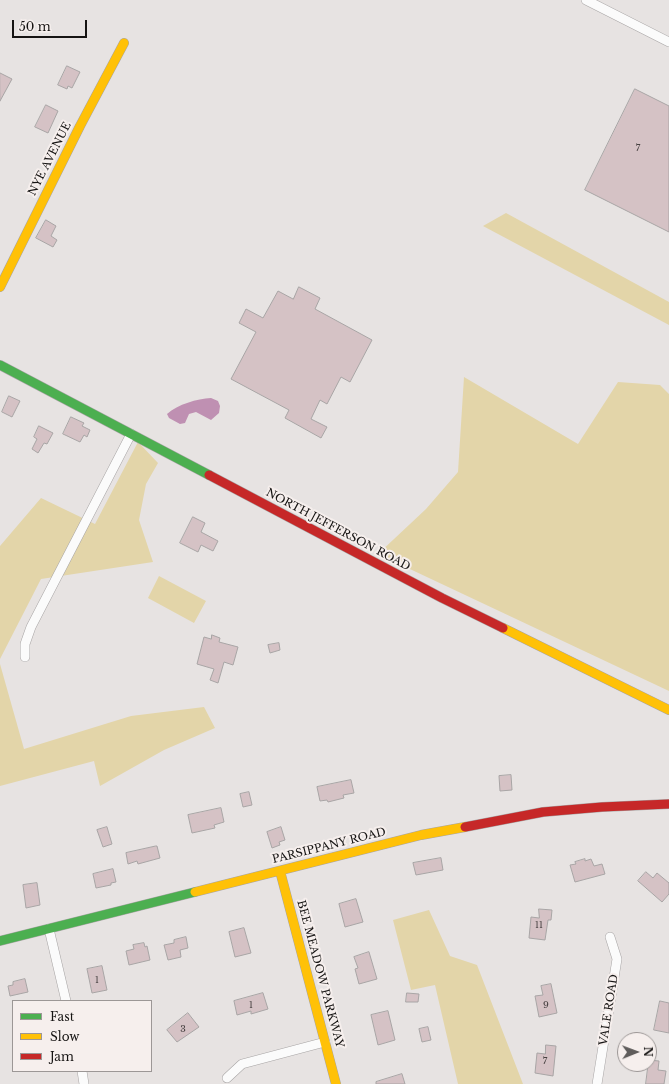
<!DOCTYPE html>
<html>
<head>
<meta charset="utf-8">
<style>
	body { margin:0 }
	#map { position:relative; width:669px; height:1084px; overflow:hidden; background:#e7e3e2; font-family:"Libre Baskerville",serif }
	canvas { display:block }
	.legend { position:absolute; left:12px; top:1000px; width:140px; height:72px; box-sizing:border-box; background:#f6efed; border:1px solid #9c9796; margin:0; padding:5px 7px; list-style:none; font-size:12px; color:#161413 }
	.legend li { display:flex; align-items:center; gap:8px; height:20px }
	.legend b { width:20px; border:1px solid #9c9796 }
	.north { position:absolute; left:617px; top:1032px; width:40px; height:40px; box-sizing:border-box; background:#f6efed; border:1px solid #9c9796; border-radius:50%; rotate:89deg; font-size:11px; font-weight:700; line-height:16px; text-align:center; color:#161413 }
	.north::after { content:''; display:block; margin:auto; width:14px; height:18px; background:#5f5c5b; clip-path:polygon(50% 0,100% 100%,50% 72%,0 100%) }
	.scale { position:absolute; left:12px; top:20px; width:75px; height:18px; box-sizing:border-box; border:2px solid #161413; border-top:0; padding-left:5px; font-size:12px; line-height:14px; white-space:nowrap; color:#161413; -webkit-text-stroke:3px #f6efed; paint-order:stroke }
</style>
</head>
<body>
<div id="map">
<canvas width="669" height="1084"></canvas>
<ul class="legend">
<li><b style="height:5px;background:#4caf50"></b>Fast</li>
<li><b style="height:5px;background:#ffc107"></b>Slow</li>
<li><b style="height:5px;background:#c62828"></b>Jam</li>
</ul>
<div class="north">N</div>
<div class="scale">50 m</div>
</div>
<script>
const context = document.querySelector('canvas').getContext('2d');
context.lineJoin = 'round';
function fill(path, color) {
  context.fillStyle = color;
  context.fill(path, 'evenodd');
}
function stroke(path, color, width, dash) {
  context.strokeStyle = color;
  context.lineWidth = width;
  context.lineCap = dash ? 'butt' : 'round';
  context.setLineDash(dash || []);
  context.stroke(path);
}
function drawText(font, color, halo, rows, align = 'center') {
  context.font = font + ' "Libre Baskerville",serif';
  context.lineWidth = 4;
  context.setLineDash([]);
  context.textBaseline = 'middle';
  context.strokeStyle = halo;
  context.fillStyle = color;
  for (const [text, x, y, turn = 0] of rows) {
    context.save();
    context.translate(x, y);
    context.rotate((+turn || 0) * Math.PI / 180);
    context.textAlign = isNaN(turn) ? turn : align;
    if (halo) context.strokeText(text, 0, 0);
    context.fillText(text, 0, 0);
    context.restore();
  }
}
fill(new Path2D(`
	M506 213 669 302V325L483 226Z
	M464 377 578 444 618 382 660 385 669 394V691L378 554 426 509 458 472Z
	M138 442 158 463 146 484 139 520 153 562 41 579 0 659V546L41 498 95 524Z
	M159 576 206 601 194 623 148 598Z
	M0 664 24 749 131 716 204 707 215 728 164 750 100 786 94 761 0 786Z
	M429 910 450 956 477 965 523 1084H458L435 985 411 990 393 920Z`), '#e3d5a9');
fill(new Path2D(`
	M211 398 218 401 220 406 219 413 211 420 196 412 189 414 185 423 180 424 169 418 167 414C178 404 197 399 211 398Z`), '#bf90b2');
const building = new Path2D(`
	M67 66 80 72 72 88 68 86 67 89 58 85Z
	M0 73 12 79 0 101Z
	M635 89 669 106V232L585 190Z
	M46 105 58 111 48 133 35 127Z
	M46 220 56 226 51 236 57 240 53 247 36 238Z
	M299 287 320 298 315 309 372 340 350 382 341 377 327 404 320 400 311 419 327 427 321 438 285 418 289 410 231 379 256 332 239 323 246 309 263 318 278 291 293 299Z
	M9 396 20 401 12 417 2 412Z
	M71 417 84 423 82 426 90 430 87 437 84 435 80 442 63 434Z
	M39 426 53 433 47 444 44 443 38 453 32 449 37 439 34 437Z
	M193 517 205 523 201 532 218 541 213 551 201 545 198 552 180 543Z
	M212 635 220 638 219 642 238 647 233 665 224 662 218 683 210 680 214 669 197 664 204 637 211 639Z
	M279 643 280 650 270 653 268 645Z
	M511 775 512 790 500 791 499 776Z
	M351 780 354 793 343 795 344 798 328 802 327 800 320 801 317 787Z
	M249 792 252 805 243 807 240 794Z
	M221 808 224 822 214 825 215 828 192 833 188 815Z
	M107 827 112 844 103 847 97 830Z
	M281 827 285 840 279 842 280 845 272 848 267 832Z
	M156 846H157L160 858 138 864 137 861 128 864 126 853Z
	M441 858 443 870 416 875 413 863Z
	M585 859V861L591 859 594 866 602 864 605 874 575 882 570 865 576 864 575 862Z
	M113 869 116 882 111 883V885L96 888 93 874Z
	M646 872 653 878 657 873 669 883V894L662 902 638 881Z
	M37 883 40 905 26 908 23 885Z
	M356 899 363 922 345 927 339 904Z
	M539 909 552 910 551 920H548L545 940 529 938 531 917 539 918Z
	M244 928 251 953 235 957 229 932Z
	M186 937 188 948 180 950 181 957 168 960 164 945 174 943V940Z
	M144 943 145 947 147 946 150 960 129 965 126 951 134 949 133 945Z
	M369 952 377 979 359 984 355 969 358 968 354 957Z
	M102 966 107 990 92 993 87 969Z
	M25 979 28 992 10 996 8 986 13 985V982Z
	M551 984 557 1013 539 1017 535 996 543 995 541 986Z
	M263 993 268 1009 251 1014V1011L237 1015 234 1001Z
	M407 993 419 994 418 1002H406Z
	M660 1001 669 1003V1033L654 1030Z
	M388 1011 395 1040 378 1045 371 1015Z
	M188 1013 199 1027 177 1042 167 1030Z
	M428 1027 431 1040 422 1042 419 1029Z
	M546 1045 556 1046 553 1076 535 1073 537 1053 545 1054Z
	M649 1060 659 1061 658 1070 666 1071 664 1084H646Z
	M402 1074 405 1084H376V1082Z`);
fill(building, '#d5c2c5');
stroke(building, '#a8a5a5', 1);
const street = new Path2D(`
	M586 0 669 42
	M25 657V644L31 627 131 434
	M49 929 66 1001
	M82 1071 84 1084
	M227 1078 242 1064 325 1042
	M597 1084 617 959 610 937`);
const fast = new Path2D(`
	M0 365 209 475
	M0 941 195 892`);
const slow = new Path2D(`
	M0 287 80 126 124 43
	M503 628 669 710
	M280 871 336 1084
	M195 892 421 835 465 827`);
const jam = new Path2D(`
	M209 475 442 598 503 628
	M465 827 543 812 602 807 669 804`);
stroke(street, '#a7a4a4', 10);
stroke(fast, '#a7a4a4', 10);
stroke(slow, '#a7a4a4', 10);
stroke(jam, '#a7a4a4', 10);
stroke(street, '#fbfbfb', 9);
stroke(fast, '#4caf50', 9);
stroke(slow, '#ffc107', 9);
stroke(jam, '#c62828', 9);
drawText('9px', '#464040', null, [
	["7",638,148],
	["11",539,925],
	["1",97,980],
	["1",251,1005],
	["9",546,1005],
	["3",183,1029],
	["7",545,1061]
]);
drawText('11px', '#161413', '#f6efed', [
	["NYE AVENUE",50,159,-63],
	["NORTH JEFFERSON ROAD",338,530,28],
	["PARSIPPANY ROAD",329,846,-14],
	["BEE MEADOW PARKWAY",320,974,75],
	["VALE ROAD",609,1010,-81]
]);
</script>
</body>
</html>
